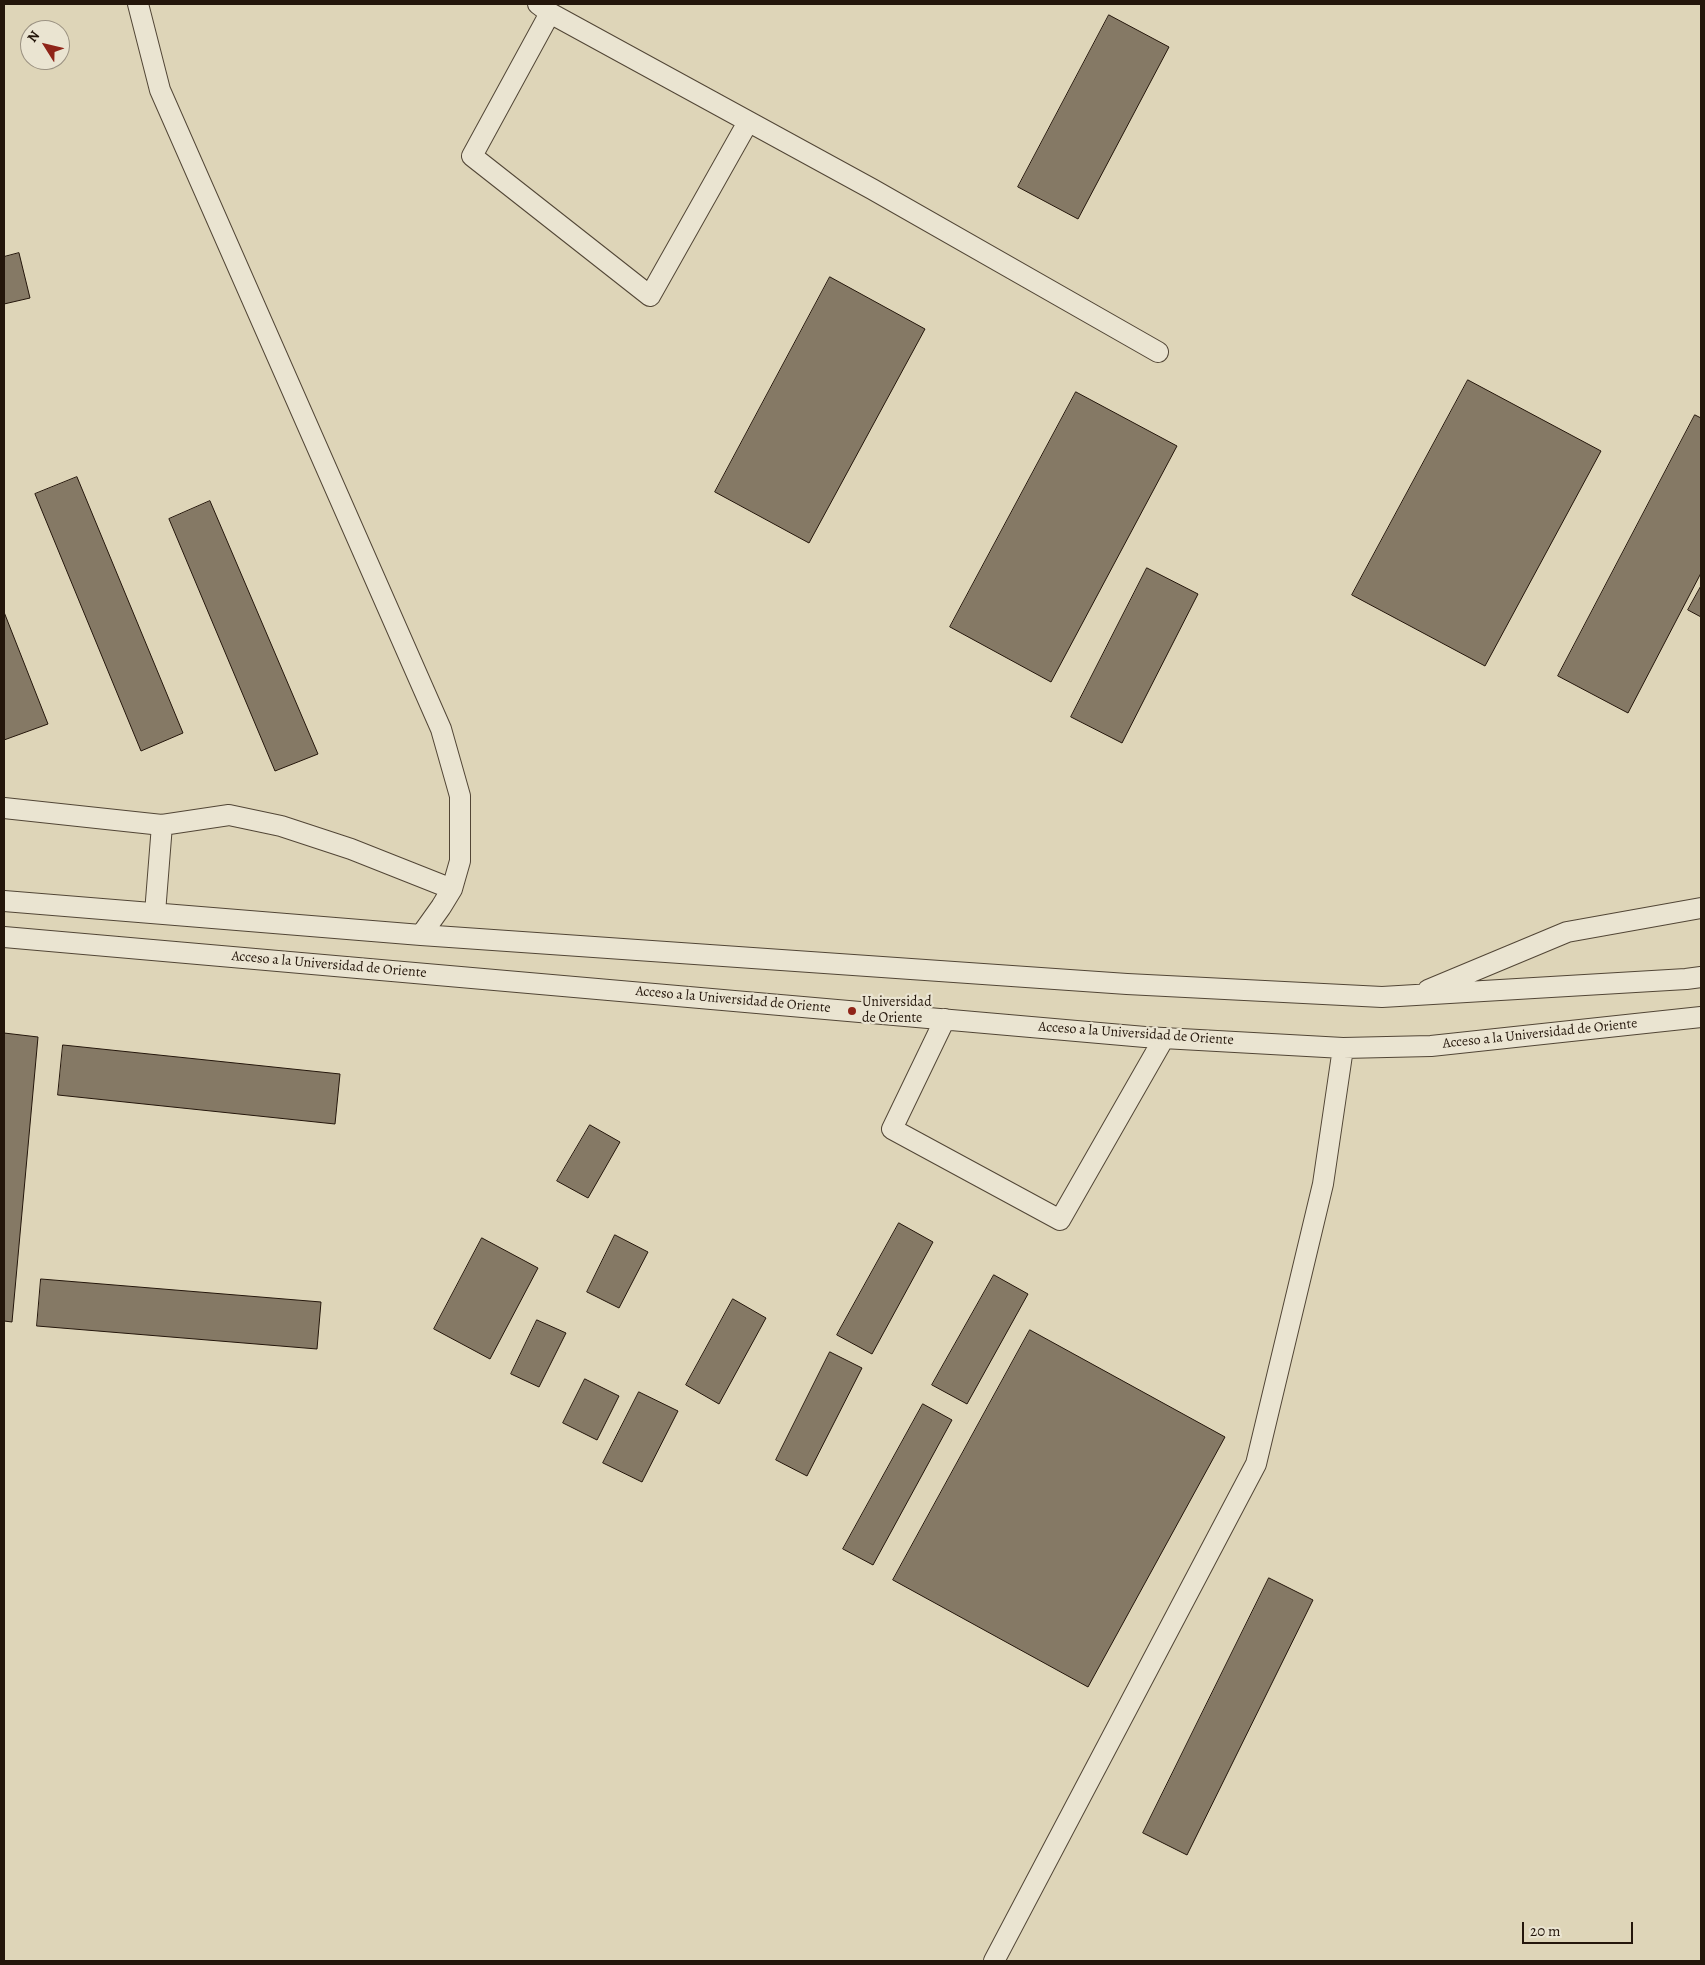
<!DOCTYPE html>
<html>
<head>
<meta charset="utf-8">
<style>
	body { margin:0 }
	#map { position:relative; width:1705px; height:1965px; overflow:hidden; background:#ded5b8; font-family:Alegreya,serif }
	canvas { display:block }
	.frame { position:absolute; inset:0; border:5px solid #24160b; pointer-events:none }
	.north { position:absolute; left:20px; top:20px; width:50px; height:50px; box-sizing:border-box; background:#eae4d1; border:1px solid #9b9282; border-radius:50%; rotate:306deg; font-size:14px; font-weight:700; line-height:20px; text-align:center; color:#24160b }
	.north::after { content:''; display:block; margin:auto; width:18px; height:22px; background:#8f2418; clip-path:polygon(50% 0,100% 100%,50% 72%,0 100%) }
	.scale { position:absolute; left:1522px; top:1922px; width:111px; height:22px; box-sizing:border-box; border:2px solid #24160b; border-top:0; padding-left:6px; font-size:15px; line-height:18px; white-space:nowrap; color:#24160b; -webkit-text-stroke:4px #eae4d1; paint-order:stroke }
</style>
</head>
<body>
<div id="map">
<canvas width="1705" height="1965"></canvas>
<div class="frame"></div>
<div class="north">N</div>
<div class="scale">20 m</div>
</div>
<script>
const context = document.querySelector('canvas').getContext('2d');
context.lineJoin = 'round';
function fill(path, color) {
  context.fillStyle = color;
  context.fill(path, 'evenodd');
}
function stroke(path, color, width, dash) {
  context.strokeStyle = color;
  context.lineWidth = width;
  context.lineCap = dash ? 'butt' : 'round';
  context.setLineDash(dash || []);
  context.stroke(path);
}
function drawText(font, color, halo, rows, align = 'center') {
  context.font = font + ' Alegreya,serif';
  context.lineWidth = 4.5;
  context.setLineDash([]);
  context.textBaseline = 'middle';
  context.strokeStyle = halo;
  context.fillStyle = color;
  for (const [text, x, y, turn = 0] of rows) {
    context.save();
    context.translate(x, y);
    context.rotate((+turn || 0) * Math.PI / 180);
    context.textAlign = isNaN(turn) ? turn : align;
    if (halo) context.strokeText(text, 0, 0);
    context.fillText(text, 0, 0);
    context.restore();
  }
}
const building = new Path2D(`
	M1109 15 1169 47 1078 219 1018 187Z
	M19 253 30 298 4 304V257Z
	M830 277 925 329 809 543 715 492Z
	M1468 380 1601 451 1485 666 1352 595Z
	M1076 392 1177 446 1051 682 950 627Z
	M1695 415 1701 418V573L1628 713 1558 676Z
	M77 477 183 733 141 751 35 494Z
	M210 501 318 754 275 771 169 519Z
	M1147 568 1198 594 1122 743 1071 717Z
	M1701 586V617L1688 610Z
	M4 612 48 724 4 740Z
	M4 1033 38 1037 12 1322 4 1321Z
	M63 1045 340 1074 335 1124 58 1095Z
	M590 1125 620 1142 588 1198 557 1181Z
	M899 1223 933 1242 872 1354 837 1335Z
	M615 1235 648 1252 619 1308 587 1292Z
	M482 1238 538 1268 490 1359 434 1329Z
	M994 1275 1028 1294 967 1404 932 1385Z
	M41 1279 321 1302 317 1349 37 1326Z
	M733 1299 766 1318 719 1404 686 1385Z
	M537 1320 566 1333 539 1387 511 1374Z
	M1030 1330 1225 1437 1088 1687 893 1580Z
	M830 1352 862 1368 807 1476 776 1460Z
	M585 1379 619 1396 597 1440 563 1423Z
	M639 1392 678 1411 642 1482 603 1463Z
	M923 1404 952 1420 873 1565 843 1549Z
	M1269 1578 1313 1600 1187 1855 1143 1833Z`);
fill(building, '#857965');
stroke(building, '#24160b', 1);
const service = new Path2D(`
	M138 4 160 90 441 729 460 796V861L452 889 441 907 421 935
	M538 4 550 13 872 189 1158 352
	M550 13 472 156 650 296 748 122
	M4 808 162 825 155 913
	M162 825 229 815 281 826 351 849 452 889
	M4 901 421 935 1127 984 1382 997 1686 979 1701 977
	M4 937 1145 1037 1343 1048 1431 1046 1701 1017
	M1428 990 1567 932 1701 908
	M945 1019 892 1129 1060 1220 1164 1038
	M994 1961 1256 1464 1323 1184 1343 1048`);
stroke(service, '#524636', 22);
stroke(service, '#eae4d1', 20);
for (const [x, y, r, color] of [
	[852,1011,5,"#8f2418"]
]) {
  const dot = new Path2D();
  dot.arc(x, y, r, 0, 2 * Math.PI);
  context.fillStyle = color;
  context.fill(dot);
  stroke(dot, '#eae4d1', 2);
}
drawText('14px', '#24160b', '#eae4d1', [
	["Acceso a la Universidad de Oriente",329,965,5],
	["Acceso a la Universidad de Oriente",733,1000,5],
	["Acceso a la Universidad de Oriente",1136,1034,4],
	["Acceso a la Universidad de Oriente",1540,1034,-6]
]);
drawText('14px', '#24160b', '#eae4d1', [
	["Universidad",862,1003],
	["de Oriente",862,1019]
], 'left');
</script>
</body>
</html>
